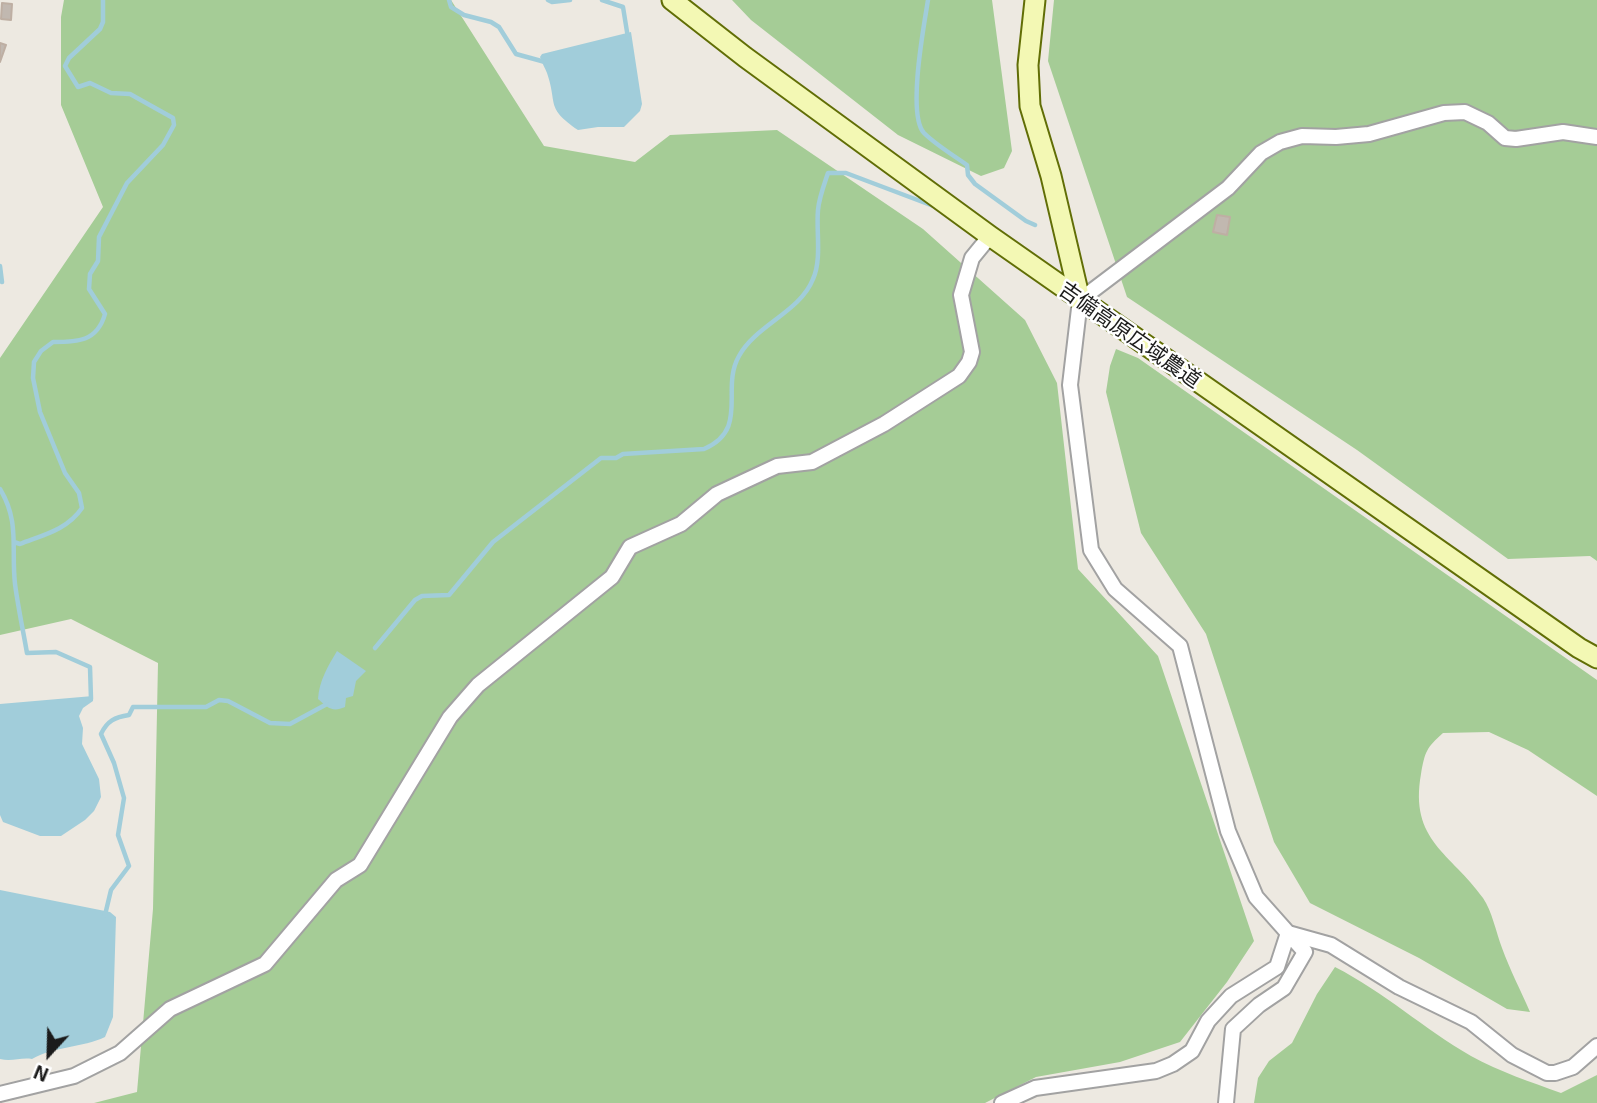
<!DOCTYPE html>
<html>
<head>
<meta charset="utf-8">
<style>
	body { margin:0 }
	#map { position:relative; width:1597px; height:1103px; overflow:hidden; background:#ede9e1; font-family:"Exo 2",sans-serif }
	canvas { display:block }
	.north { position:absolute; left:14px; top:1019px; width:70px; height:70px; -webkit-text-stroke:5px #fff; paint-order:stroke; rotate:202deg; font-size:19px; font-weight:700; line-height:28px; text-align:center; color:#1b1b1b }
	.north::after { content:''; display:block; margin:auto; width:24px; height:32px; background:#1b1b1b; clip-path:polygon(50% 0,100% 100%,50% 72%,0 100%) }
</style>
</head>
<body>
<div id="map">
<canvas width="1597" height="1103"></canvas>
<div class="north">N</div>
</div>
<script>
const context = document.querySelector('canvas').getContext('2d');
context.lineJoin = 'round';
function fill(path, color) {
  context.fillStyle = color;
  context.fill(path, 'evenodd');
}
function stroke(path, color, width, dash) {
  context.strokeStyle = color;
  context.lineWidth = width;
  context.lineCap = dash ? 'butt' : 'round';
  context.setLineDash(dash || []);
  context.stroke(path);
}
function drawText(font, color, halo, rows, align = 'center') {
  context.font = font + ' "Exo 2","Noto Sans JP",sans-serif';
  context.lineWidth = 5;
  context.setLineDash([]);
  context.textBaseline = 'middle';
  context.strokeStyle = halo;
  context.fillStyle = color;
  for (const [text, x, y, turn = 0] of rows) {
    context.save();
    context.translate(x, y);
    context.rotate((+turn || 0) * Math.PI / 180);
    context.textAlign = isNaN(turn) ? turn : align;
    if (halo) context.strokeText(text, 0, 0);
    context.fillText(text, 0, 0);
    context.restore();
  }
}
fill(new Path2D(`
	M64 0H451L544 146 635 162 670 135 777 130 923 229 1025 320 1057 383 1078 569 1158 656 1254 941 1227 982 1180 1042 1120 1062 1036 1077 985 1103H94L137 1092 153 909 158 663 71 619 0 635V358L103 207 61 105V17Z
	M732 0H992L1012 151 1004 168 981 176 898 135 751 20Z
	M1054 0H1597V561L1590 556 1508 559 1357 450 1127 297 1048 61Z
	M1116 349 1138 358 1597 680V796L1528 750 1489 732 1443 733C1426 748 1425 752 1421 774 1409 841 1451 853 1483 898 1492 911 1496 932 1502 948 1510 970 1521 991 1530 1012L1507 1009 1419 958 1310 903 1274 842 1206 634 1141 533 1106 392 1110 366Z
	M1335 967C1384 992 1424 1029 1471 1056 1500 1072 1531 1082 1561 1093L1597 1075V1103H1254L1258 1078 1269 1061 1292 1043 1317 994Z`), '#a5cc96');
fill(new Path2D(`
	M631 32 642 104 640 111 624 127H598L578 130C545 107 558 105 547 73 545 68 542 63 540 57L542 54Z
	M337 651 366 671 356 681 353 696 346 698 345 707C332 713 327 707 318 699 319 681 328 666 337 651Z
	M93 696V701L83 708 79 716 83 728 82 744 99 779 101 797 94 811 85 820 61 836H40L3 822 0 815V704Z
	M0 890 110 912 116 917 113 1017 105 1037C82 1048 55 1046 32 1059 21 1057 12 1062 0 1059Z`), '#a1cdda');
stroke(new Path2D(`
	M449 0 451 7 464 15 491 22 499 27 516 54 545 62
	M548 0 552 2 570 0
	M602 0 623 7 628 38
	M928 0C924 25 907 115 924 133 936 145 953 155 967 165L968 175 975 184 1026 221 1035 225
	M0 266 2 282
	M0 489C20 522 11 548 15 584 18 607 23 630 27 653L56 652 90 667 91 699
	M14 542 20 544C43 535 67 530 82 508L79 493 65 473 40 412 33 378 34 362 41 351 53 342C77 342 97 342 105 314L89 289 90 274 98 261 99 237 127 183 163 145 174 125 173 118 130 94 111 93 90 83 78 87 65 66 69 58 100 29 103 22V0
	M375 648 415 600 422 596 449 595 493 542 601 458H616L623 454 704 449C750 429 720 389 739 356 756 325 800 312 813 279 822 259 816 231 818 210 819 198 824 185 828 173H846L936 207
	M105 915 111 890 129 866 118 835 124 798 114 763 101 734C107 721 115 717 129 715L133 707H206L219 700 228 701 270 723 290 724 327 704`), '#a1cdda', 4.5);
const building = new Path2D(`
	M2 3 12 4 11 20 1 19Z
	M0 43 6 45 0 62Z
	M1217 215 1230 217 1227 235 1213 232Z`);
fill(building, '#c1b8b0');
stroke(building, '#beafa3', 2);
const street = new Path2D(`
	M1288 933 1331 945 1399 987 1471 1022 1512 1055 1547 1073H1555L1573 1067 1597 1046
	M0 1094 74 1076 120 1053 170 1009 265 964 336 880 360 865 450 717 478 685 612 577 630 547 681 524 717 494 777 466 812 462 884 424 959 376 969 362 972 352 961 295 972 258 990 236
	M1002 1103 1035 1088 1156 1071 1173 1064 1192 1051 1208 1021 1231 996 1277 967 1288 933 1256 897 1228 831 1180 646 1115 589 1091 550 1070 385 1080 300 1228 188 1261 153 1280 142 1302 136 1336 137 1369 134 1444 113 1465 112 1488 123 1505 138 1516 139 1563 132 1597 137
	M1226 1103 1233 1029 1259 1005 1284 988 1305 952 1289 934`);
const secondary = new Path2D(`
	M672 0 745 57 990 236 1579 648 1597 658
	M1035 0 1028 65 1030 106 1051 176 1080 300`);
stroke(street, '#a2a2a2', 18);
stroke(secondary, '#616e06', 23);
stroke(street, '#fff', 14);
stroke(secondary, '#f3f8b4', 19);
drawText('21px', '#1b1b1b', '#fff', [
	["吉備高原広域農道",1130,335,35]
]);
</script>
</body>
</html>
